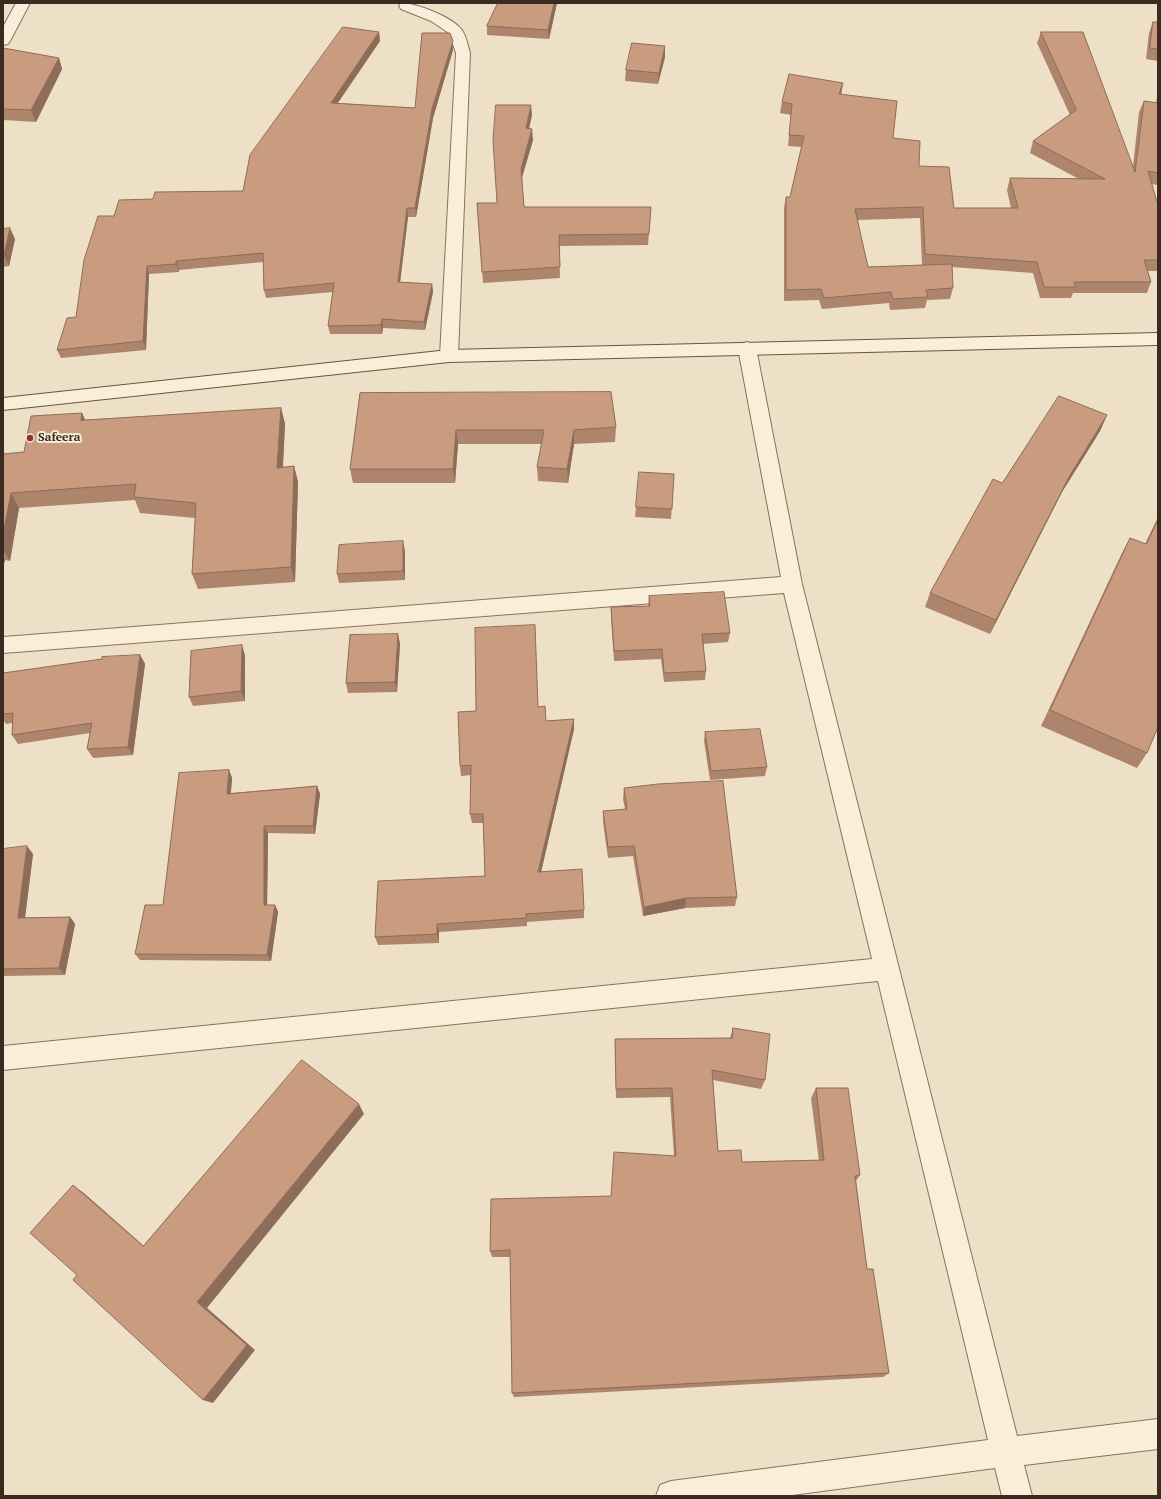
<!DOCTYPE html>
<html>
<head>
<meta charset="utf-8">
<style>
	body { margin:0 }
	#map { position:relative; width:1161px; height:1499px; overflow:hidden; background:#ede0c7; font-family:"PT Serif",serif }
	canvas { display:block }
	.frame { position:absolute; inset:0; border:4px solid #392b20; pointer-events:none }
</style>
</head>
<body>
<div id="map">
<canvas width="1161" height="1499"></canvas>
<div class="frame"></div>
</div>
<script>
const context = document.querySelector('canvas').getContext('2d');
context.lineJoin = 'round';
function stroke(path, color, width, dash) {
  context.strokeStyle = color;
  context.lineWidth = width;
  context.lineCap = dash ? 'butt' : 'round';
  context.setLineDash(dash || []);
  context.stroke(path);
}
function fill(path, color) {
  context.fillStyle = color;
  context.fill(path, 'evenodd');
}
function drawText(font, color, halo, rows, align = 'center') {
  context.font = font + ' "PT Serif",serif';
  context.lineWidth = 4;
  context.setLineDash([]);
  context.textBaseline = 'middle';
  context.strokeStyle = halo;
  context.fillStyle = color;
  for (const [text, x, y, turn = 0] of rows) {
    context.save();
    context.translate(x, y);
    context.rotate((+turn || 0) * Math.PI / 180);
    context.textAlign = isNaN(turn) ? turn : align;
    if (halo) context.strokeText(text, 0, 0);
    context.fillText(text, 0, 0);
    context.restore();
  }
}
const minor = new Path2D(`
	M16 3H30L10 41 8 44 3 45V27Z
	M401 3C416 3 452 17 461 29 466 35 468 46 470 53L458 356 455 360 449 362 443 360 440 356 456 53 449 33 431 21 401 9 399 6Z
	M747 342 753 344 756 348 802 584 1017 1436 1158 1419V1449L1024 1465 1032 1496H1002L995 1468 785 1496H656L660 1485 671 1481 988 1440 878 981 3 1070V1046L872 959 784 593 3 653V637L781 577 738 348 741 344Z`);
const secondary = new Path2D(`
	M1158 333V345L449 362 3 410V398L449 350Z`);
stroke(minor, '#88725d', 2);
stroke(secondary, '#6a5440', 2);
fill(minor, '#f8eeda');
fill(secondary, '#f8eeda');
fill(new Path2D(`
	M498 3H557L549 39 487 35V26Z
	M1153 22H1158V61L1146 59 1149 33Z
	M379 32 380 41 338 103 415 108 453 50 433 118 416 217H408L400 282 432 284 433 292 425 330 383 328 382 334H330L328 326 333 292 266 298 264 290 263 262 179 270V272L149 274 146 350 61 358 57 350 76 317 114 216 243 191Z
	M1041 32 1133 166 1139 112 1144 101 1156 103 1158 92V185L1151 184 1158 205V271H1148L1151 282 1147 293H1073L1071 298H1040L1033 273 952 267 953 288 950 299 927 300 925 308 890 310 889 303 822 309 819 300 784 301V208L786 197H790L802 147 788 146 791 115 780 113 782 102 843 83 841 94 893 138 919 166 954 208H1011L1007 190 1010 178 1079 179 1030 153 1033 141 1070 115 1037 43ZM920 218 922 265 868 267 857 220Z
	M3 48 59 58 62 69 36 122 3 120Z
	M665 57 658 84 625 81 626 70Z
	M532 115 529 128 533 140 522 178 524 207H651L648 245 559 246 560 278 483 283 477 203H497Z
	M3 229 15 239 9 266 3 267Z
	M360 393 616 427 615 442 574 444 568 483 538 481 537 467 542 444H458L455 483H353L350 469Z
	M281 408 285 424 283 467 294 466 298 482 295 582 198 589 192 574 195 518 140 513 135 500 19 508 10 561 5 560 3 568V454L24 452 82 413 85 420Z
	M1107 415 1100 431 1062 492 990 634 925 607 930 593 1002 483Z
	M674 474 671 519 635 517 636 507Z
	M1158 517V727L1147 753 1137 768 1041 726 1121 555 1130 538 1145 544Z
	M405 551V580L339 583 337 574Z
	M649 596 730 633 728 642 703 644 706 671 705 680 664 682 661 659 614 661 611 617V607L648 606Z
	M398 634 400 644 397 692 348 693 346 683Z
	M140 655 145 664 133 755 93 758 87 749 90 733 18 744 12 735V723L6 724 3 719V677Z
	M245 655V701L193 706 189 697Z
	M538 707 546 721 574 719V729L541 872 584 910V918L527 922V926L439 932V943L378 945 375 937 485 876 483 823H472L470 814 471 775 461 776 460 766Z
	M705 732 767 767 765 776 710 780 704 741Z
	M229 770 232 778 231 793 317 786 320 794 315 834 268 833 267 905H275L278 912 271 961 140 960 135 954 163 905Z
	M624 788 737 897 735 906 685 908 643 916 633 856 608 858 603 822V811L625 809 623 799Z
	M3 849 33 854 25 918 70 917 75 924 65 975 3 976Z
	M733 1028 765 1080 761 1089 713 1080 718 1151 742 1162 819 1161 811 1098 816 1088 860 1175 856 1181 867 1269 889 1373 883 1377 514 1397 512 1393 510 1257H492L490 1251 611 1196 674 1156 670 1097 616 1098 615 1049V1039L730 1038Z`), '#ad856d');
fill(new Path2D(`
	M554 3H557L549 39 548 30Z
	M379 32 380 41 332 111 331 103Z
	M453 41V50L433 118 416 217 415 208 432 109Z
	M665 46V57L658 84 659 73Z
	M59 58 62 69 36 122 31 110Z
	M843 83 841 95 839 94Z
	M531 105 532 115 527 138 526 128Z
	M532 129 533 140 521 180V169Z
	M407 208 408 217 399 291 398 282Z
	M10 228 15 239 9 266 4 255Z
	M176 261 179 270V272L176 264Z
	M147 266 149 274 146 350 143 341Z
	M432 284 433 292 425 330 424 322Z
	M382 319 383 328 382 334 381 325Z
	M281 408 285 424 282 483 277 468Z
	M82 413 89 429 81 420Z
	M1107 415 1100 431 1062 492 990 634 996 620 1069 477Z
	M456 430 458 444 455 483 453 469Z
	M574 430V444L568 483 567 469Z
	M294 466 298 482 295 582 291 567Z
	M11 493 19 508 10 561 3 549V535Z
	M403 541 405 551V580L403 571Z
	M3 556 5 560 3 568Z
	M398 634 400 644 397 692 395 682Z
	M242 645 245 655V701L241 691Z
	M140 655 145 664 133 755 128 747Z
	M574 719V729L539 881 538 872Z
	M229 770 232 778 230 801 227 794Z
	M317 786 320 794 315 834 313 826Z
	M264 826 268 833 267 912 264 905Z
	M27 846 33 854 24 925 18 918Z
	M686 898 685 908 643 916 644 907Z
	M275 905 278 912 271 961 267 955Z
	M70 917 75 924 65 975 59 968Z
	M437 924 439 932V943L437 934Z
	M359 1104 364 1114 207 1308 255 1350 213 1403 203 1400 197 1302Z
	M73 1185 85 1194 153 1254 143 1246Z`), '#8d6c59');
const building = new Path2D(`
	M498 3H554L548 30 487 26Z
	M1153 22H1158V49L1150 48Z
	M343 27 379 32 331 103 415 108 422 33H450L453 41 432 109 415 208H407L398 282 432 284 424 322 382 319 381 325 328 326 334 283 264 290 263 253 176 261V264L147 266 143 341 57 350 67 318 76 317 84 260 98 216H114L119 200 153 199 155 192 243 191 250 155Z
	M1041 32H1083L1135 172 1144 101 1158 103V173L1148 171 1158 205V260H1144L1151 282H1074L1076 287H1044L1037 262 925 254 923 207 855 209 868 267 952 264 953 288 926 290 928 297 893 299 891 292 824 298 821 289 786 290V197H790L804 136 789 135 792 104 782 102 789 74 843 83 839 94 897 101 893 138 920 141 919 166 949 167 954 208H1018L1010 178 1105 179 1033 141 1076 110Z
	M632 43 665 46 659 73 626 70Z
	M3 48 59 58 31 110 3 109Z
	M496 105H531L526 128 532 129 521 169 524 207H651L649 234 559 235 560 267 482 272 477 203H497L493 140Z
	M10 228 4 255 3 256V229Z
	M611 392 616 427 574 430 567 469 537 467 544 430H456L453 469H350L360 393Z
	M1059 396 1107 415 1069 477 996 620 930 593 993 479 1002 483Z
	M281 408 277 468 294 466 291 567 192 574 196 503 134 497 136 484 11 493 3 535V454L24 452 31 416 82 413 81 420Z
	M639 472 674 474 672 509 636 507Z
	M1158 520V727L1147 753 1050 710 1130 538 1146 544Z
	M403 541V571L337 574 339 545Z
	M724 592 730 633 702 634 706 671 664 673 662 649 614 651 611 607 650 606 649 596Z
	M535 625 538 707 545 706 546 721 574 719 538 872 582 869 584 910 526 914V918L437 924V934L375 937 378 881 485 876 483 814H470L471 765 460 766 458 712 476 711 475 628Z
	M398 634 395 682 346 683 350 635Z
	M242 645 241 691 189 697 191 651Z
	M140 655 128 747 87 749 92 723 12 735 13 713 3 714V673L102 659V657Z
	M760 729 767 767 711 771 705 732Z
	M229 770 227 794 317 786 313 826H264V905H275L267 955 135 954 145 905H163L179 773Z
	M723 781 737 897 686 898 644 907 634 846 608 847 603 811 627 809 624 788 658 784Z
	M27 846 18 918 70 917 59 968 3 969V849Z
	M733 1028 770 1034 765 1080 712 1070 718 1151 741 1150 742 1162 824 1160 816 1088H848L860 1175 855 1176 867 1269H873L889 1373 512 1393 510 1250 490 1251 491 1199 611 1196 614 1152 676 1156 672 1088 616 1089 615 1039 732 1038Z
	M302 1060 359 1104 197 1302 247 1345 203 1400 73 1280 77 1275 30 1233 73 1185 143 1246Z`);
fill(building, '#c99b7f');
stroke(building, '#8d6c59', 1);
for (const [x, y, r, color] of [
	[30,438,4,"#952f34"]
]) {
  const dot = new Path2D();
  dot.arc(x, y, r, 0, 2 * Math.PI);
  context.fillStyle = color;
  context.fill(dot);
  stroke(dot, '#f4ebd7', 1.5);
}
drawText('bold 12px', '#392b20', '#f4ebd7', [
	["Safeera",38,438]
], 'left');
</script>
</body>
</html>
